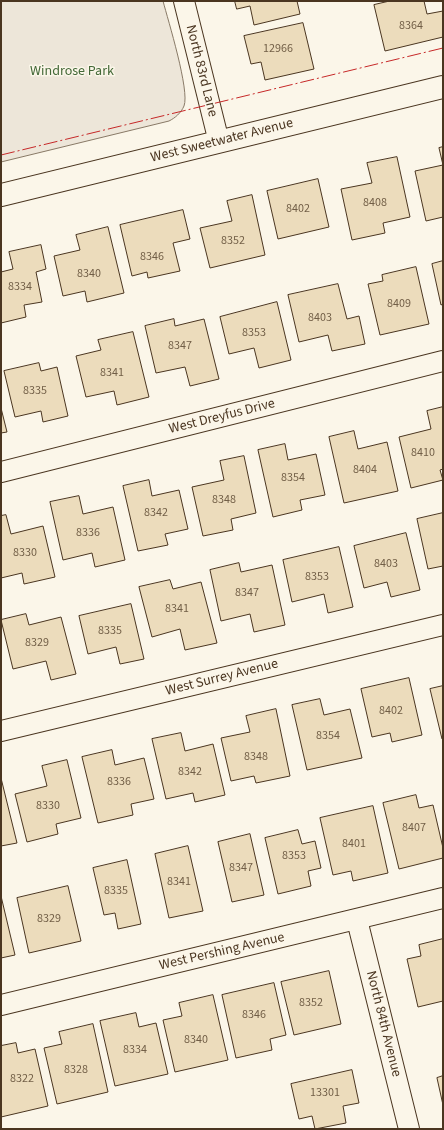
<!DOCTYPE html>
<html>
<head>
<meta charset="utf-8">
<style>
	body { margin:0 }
	#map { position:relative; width:444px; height:1130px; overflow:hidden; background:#fbf6e9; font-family:"Source Sans 3",sans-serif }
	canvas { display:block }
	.frame { position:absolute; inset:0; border:2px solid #4a3520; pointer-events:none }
</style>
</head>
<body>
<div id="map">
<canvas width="444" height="1130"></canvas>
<div class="frame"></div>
</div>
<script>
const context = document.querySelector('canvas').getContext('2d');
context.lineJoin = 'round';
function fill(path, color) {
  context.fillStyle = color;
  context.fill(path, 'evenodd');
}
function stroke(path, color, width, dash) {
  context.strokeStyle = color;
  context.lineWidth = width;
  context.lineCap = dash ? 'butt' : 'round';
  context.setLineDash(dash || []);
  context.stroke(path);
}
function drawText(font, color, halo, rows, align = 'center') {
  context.font = font + ' "Source Sans 3",sans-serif';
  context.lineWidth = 3;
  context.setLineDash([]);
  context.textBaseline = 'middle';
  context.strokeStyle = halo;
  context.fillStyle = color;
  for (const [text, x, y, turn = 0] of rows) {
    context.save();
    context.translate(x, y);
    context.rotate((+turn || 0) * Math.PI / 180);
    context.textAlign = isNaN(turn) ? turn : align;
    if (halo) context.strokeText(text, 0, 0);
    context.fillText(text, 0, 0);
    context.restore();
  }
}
const green = new Path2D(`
	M1 1H163C168 20 190 91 184 106 181 113 175 118 169 121L1 162Z`);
fill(green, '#ede6d9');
stroke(green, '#887966', 1);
const building = new Path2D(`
	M235 1H297L300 14 254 25 250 6 237 9Z
	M390 1H424L427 14 443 11V37L385 51 374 5Z
	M303 23 314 69 265 80 261 62 251 64 244 36Z
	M443 147V217L426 221 415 171 443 165 439 148Z
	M397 157 410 217 383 223 385 233 352 240 341 189 372 183 367 163Z
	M318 179 329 227 278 239 267 191Z
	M252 195 265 255 210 268 200 228 232 221 227 201Z
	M183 210 190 239 173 243 180 271 148 278 147 272 132 276 120 225Z
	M108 227 124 293 87 302 85 291 63 296 54 256 80 250 76 235Z
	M41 245 46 269 36 272 42 302 24 305 26 317 1 323V272L13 269 9 252Z
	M443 261V304L441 305 432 264Z
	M416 267 429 324 380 335 368 284 383 281 382 275Z
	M338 284 347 319 359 316 365 344 332 351 328 335 299 342 288 295Z
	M277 302 291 360 259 368 254 348 229 354 220 317Z
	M174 319 175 326 204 319 219 379 190 386 185 367 156 373 145 326Z
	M133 332 149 397 117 405 114 391 86 397 76 356 101 350 98 340Z
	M39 363 41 371 57 367 68 416 43 422 41 411 15 417 4 371Z
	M443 407V469L440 470 443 480 411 488 399 437 431 429 427 411Z
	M1 408 7 432 1 433Z
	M354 431 358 449 387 442 398 491 344 503 329 437Z
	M285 444 288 460 316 454 325 495 300 500 302 510 273 517 258 450Z
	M244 456 256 513 231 519 233 530 203 536 192 487 224 480 220 461Z
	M149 480 152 496 179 490 188 529 165 534 168 545 138 551 123 486Z
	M79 496 83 514 113 507 125 560 95 567 92 553 63 560 50 502Z
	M443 513V566L428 569 417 519Z
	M6 515 11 534 43 526 55 577 24 584 22 573 1 578V516Z
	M406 533 420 590 391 597 387 582 364 588 354 546Z
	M339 547 353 607 328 613 324 594 292 602 283 560Z
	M239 563 241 572 272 565 285 625 254 632 250 614 221 621 210 570Z
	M170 580 173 589 201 582 217 643 185 650 180 629 152 637 139 587Z
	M131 604 144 659 120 664 116 647 88 654 79 616Z
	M26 614 29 625 61 617 76 674 51 680 46 661 13 669 1 620Z
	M409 678 422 735 392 742 390 733 372 737 361 689Z
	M443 686V739H442L430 689Z
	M320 699 324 715 350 709 362 758 307 770 292 705Z
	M276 709 290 776 256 783 254 776 231 781 221 738 250 732 246 716Z
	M181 733 185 751 213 744 225 795 195 802 193 793 166 799 152 739Z
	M112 750 115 765 144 758 154 799 131 804 133 815 98 823 82 757Z
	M67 760 81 818 56 824 58 834 27 842 15 794 47 786 42 766Z
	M1 778 17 843 1 846Z
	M416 795 419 808 433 805 443 848V858L399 869 383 803Z
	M373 806 388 873 353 881 351 871 333 875 320 818Z
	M298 830 302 844 315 841 321 868 308 871 311 886 278 894 265 838Z
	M250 834 264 895 232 902 218 842Z
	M188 846 203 911 169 918 155 854Z
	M127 860 141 924 118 929 115 913 104 915 93 868Z
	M68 886 81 941 29 953 17 898Z
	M1 896 15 955 1 958Z
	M443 939V1001L418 1007 407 959 421 956 419 945Z
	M329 971 341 1024 294 1035 281 982Z
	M274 983 286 1035 270 1039 272 1050 236 1058 222 995Z
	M213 995 228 1060 175 1072 163 1020 182 1016 179 1003Z
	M136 1013 139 1027 156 1023 168 1074 115 1086 100 1021Z
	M93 1024 108 1092 57 1104 44 1048 62 1044 59 1032Z
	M16 1043 18 1053 35 1049 48 1106 1 1117V1046Z
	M352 1070 359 1103 343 1106 346 1123 315 1129 312 1116 299 1119 291 1084Z
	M443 1076V1105L437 1078Z`);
fill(building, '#ecdcbc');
stroke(building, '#4a3520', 1);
const street = new Path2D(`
	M184 1 219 142
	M1 472 443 361
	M1 731 443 625
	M357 920 409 1129
	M1 1005 443 898`);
const secondary = new Path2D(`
	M1 195 443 87`);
stroke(street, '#4a3520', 22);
stroke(secondary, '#4a3520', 24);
stroke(street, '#fbf6e9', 20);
stroke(secondary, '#fbf6e9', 22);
stroke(new Path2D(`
	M1 155 443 48`), '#c62828', 1, [14, 3, 2, 3]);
drawText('12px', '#725f47', null, [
	["8364",411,26],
	["12966",278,49],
	["8408",375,203],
	["8402",298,209],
	["8352",233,241],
	["8346",152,257],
	["8340",89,274],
	["8334",20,287],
	["8409",399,304],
	["8403",320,318],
	["8353",254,333],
	["8347",180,346],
	["8341",112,373],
	["8335",35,391],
	["8410",423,453],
	["8404",365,470],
	["8354",293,478],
	["8348",224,500],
	["8342",156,513],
	["8336",88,533],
	["8330",25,553],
	["8403",386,564],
	["8353",317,577],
	["8347",247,593],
	["8341",177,609],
	["8335",110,631],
	["8329",37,643],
	["8402",391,711],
	["8354",328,736],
	["8348",256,757],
	["8342",190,772],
	["8336",119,782],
	["8330",48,806],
	["8407",414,828],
	["8401",354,844],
	["8353",294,856],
	["8347",241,868],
	["8341",179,882],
	["8335",116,891],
	["8329",49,919],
	["8352",311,1003],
	["8346",254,1015],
	["8340",196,1040],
	["8334",135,1050],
	["8328",76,1070],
	["8322",22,1079],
	["13301",325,1093]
]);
drawText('14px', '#4a3520', '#fbf6e9', [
	["North 83rd Lane",201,71,76],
	["West Sweetwater Avenue",222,141,-14],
	["West Dreyfus Drive",222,417,-14],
	["West Surrey Avenue",222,678,-14],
	["West Pershing Avenue",222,952,-13],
	["North 84th Avenue",383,1024,76]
]);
drawText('14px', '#436837', '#fbf6e9', [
	["Windrose Park",72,72]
]);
</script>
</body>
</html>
